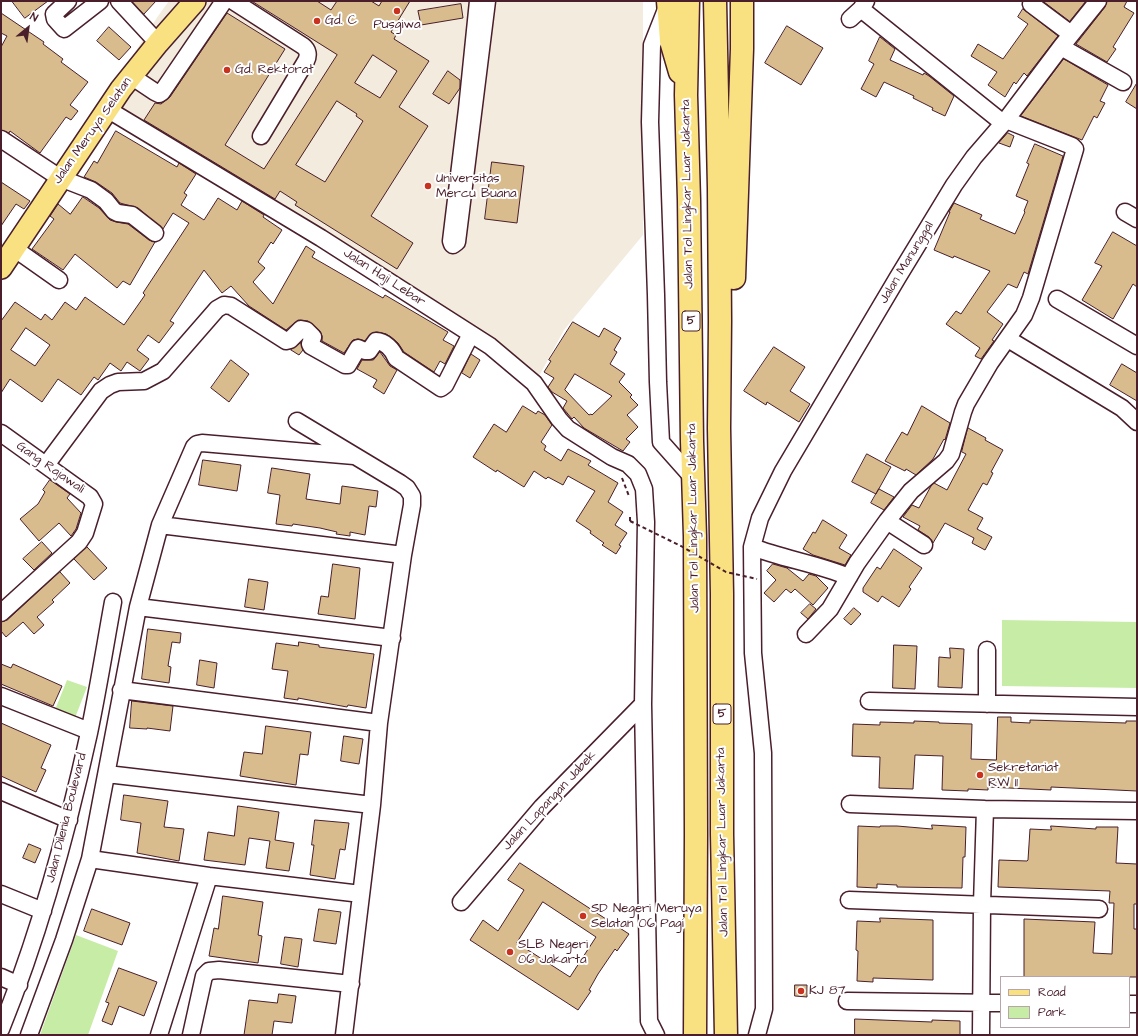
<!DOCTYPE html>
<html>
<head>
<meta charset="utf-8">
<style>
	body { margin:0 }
	#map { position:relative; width:1138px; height:1036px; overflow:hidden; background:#fff; font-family:"Architects Daughter",sans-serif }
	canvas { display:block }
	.frame { position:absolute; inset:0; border:2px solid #4a1f2b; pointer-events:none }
	.legend { position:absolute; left:1000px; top:976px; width:130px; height:52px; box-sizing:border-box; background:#fff; border:1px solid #b7a5aa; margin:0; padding:5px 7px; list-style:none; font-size:12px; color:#4a1f2b }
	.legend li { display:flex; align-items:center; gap:8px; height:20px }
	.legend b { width:20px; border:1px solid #b7a5aa }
	.north { position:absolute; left:8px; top:8px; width:40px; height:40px; -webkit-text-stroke:3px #fff; paint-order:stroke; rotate:29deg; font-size:11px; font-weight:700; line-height:16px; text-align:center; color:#4a1f2b }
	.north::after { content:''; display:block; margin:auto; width:14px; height:18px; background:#4a1f2b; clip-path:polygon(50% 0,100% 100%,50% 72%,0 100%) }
</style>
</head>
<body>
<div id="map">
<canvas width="1138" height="1036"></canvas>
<div class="frame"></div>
<ul class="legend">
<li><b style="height:5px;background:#f9e181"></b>Road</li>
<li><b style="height:11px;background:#c7eca6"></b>Park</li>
</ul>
<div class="north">N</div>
</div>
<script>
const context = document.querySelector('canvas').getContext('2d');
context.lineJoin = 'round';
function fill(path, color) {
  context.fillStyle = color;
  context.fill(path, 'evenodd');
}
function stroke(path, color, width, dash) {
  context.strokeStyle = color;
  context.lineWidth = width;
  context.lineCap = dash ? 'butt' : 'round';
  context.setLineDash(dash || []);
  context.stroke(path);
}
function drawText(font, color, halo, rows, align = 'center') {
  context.font = font + ' "Architects Daughter",sans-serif';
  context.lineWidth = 4;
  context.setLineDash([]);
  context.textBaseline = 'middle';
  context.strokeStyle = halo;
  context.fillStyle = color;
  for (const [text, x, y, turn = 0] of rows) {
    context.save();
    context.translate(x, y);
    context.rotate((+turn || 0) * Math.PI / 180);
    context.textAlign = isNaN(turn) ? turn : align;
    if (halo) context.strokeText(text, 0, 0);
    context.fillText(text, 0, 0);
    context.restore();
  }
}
fill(new Path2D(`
	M169 1H643V235L564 330 538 378 102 104 158 16Z`), '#f3ebdd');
fill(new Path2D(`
	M1002 620 1137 622V688L1002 686Z
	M67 680 87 687 73 723 53 715Z
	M76 935 118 951 88 1035H40Z`), '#c7eca6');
const building = new Path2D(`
	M12 1H48L25 18Z
	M132 1H156L144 14Z
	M252 1H317L331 10 337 1H371L379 6 382 1H410L391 32 396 35 394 39 429 61 399 107 428 126 371 216 413 243 397 269 295 205 297 202 280 191 275 199 144 120 155 103 161 104 170 97 227 13 285 49 225 145 264 169 337 55ZM373 55 397 71 380 98 355 83ZM337 101 357 114 356 116 363 121 325 182 296 165Z
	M1043 1H1086L1070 21Z
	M1107 1H1127L1124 7 1134 13 1113 47 1116 49 1107 62 1076 44 1105 7Z
	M461 4 463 18 421 25 418 11Z
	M1023 9 1058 36 1027 76 1024 73 1016 84 1014 82 1005 97 988 85 997 72 971 56 978 44 1003 59 1028 24 1018 17Z
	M1 13 44 42 43 44 63 59 61 62 88 82 70 105 78 111 71 120 66 117 40 153 10 131 9 133 1 130V47L7 36 1 33Z
	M787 26 823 48 801 85 765 63Z
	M109 27 131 47 119 60 97 41Z
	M880 37 895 49 890 60 923 75 924 73 929 76 954 96 945 116 932 110 933 108 913 98 914 96 884 82 876 97 861 89 874 64 869 61Z
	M1064 59 1108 85 1100 101 1105 103 1097 118 1094 116 1082 140 1021 116Z
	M448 71 460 80V88L449 104 433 94Z
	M1137 83V109L1126 102Z
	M116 131 177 167 179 163 196 174 184 193 187 195 181 205 204 220 218 198 237 210 242 201 264 215 263 217 282 230 273 244 271 242 258 262 265 268 253 282 273 304 306 246 315 252 312 257 383 298 385 295 448 332 443 340 454 346 445 364 440 361 434 372 404 352 398 343 391 337 386 334 377 332 372 333 365 341 358 339 353 340 344 353 322 341V336L320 331 308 321 298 320 286 330 249 306 231 286 222 293 204 270 170 321 174 323 159 343 148 335 137 350 149 359 140 371 127 362 121 371 110 363 98 380 94 377 81 395 58 379 42 402 10 379 1 393V321L15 302 41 320 45 314 52 320 65 302 76 310 85 297 124 325 145 295 143 293 189 223 173 213 163 229 138 208 120 203 112 193 96 182 84 177 94 161 97 163ZM26 328 50 345 35 366 11 350Z
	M1008 133 1014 136 1010 147 999 143Z
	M1035 144 1063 156 1028 274 1024 272 1017 288 1008 284 987 312 1003 324 992 340 994 341 981 359 975 356 980 348 946 324 956 311 961 314 990 271 954 256 953 258 934 250 950 212H949L954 203 982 215 980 219 1015 234 1025 212 1024 211 1028 201 1016 196 1029 164 1027 163Z
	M492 162 524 166 517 223 485 219Z
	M1 182 30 201 24 209 16 204 1 226Z
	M83 197 99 208 110 220 116 222 128 224 149 240 155 242 130 285 123 281 117 288 75 254 63 270 32 249 54 219 50 216 58 204 70 214Z
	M1113 232 1137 246V287L1133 284 1113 319 1082 300 1102 266 1095 263Z
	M573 322 599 337 604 328 621 338 614 350 617 352 610 364 625 374 619 382 632 395 630 397 638 405 627 415 638 427 626 439 630 442 623 451 584 428 574 417 572 419 563 408 567 401 552 392 548 387 554 378 544 372 551 361 549 360ZM575 374 612 396 592 415 591 414 589 415 565 390Z
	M301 343 303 350 299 355 291 350Z
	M774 347 805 367 790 391 810 404 799 422 767 402 766 405 744 391Z
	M380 352 390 366 397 370 384 394 373 387 377 380 357 369 362 360H373Z
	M471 354 480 360 470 378 462 373Z
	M231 360 249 374 229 402 211 388Z
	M1122 364 1137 373V401L1110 385Z
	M523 406 536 414 538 411 545 415 552 425 541 442 546 446 544 450 561 461 568 449 591 461 588 465 618 483 608 502 623 512 615 525 627 533 619 545 621 546 616 554 602 545 604 543 590 533 591 531 576 521 595 491 568 476 563 485 548 477 546 479 534 471 524 487 497 470 496 472 473 457 494 424 506 432Z
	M922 406 950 423 945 440 944 439 933 459 916 475 906 469 905 471 885 461 902 432 907 435Z
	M968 428 986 438 985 440 1003 450 991 472 993 473 987 485 983 483 968 510 983 518 977 529 992 537 985 550 972 543 974 538 945 523 933 543 929 537 918 530 920 526 903 517 912 505 919 508 931 486 934 483 947 490 966 454 962 452Z
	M867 454 891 467 876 494 852 482Z
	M203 460 241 465 237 491 199 485Z
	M272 468 310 474 306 499 340 504 342 486 378 491 376 507 369 506 365 535 350 532V536L336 534 337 532 320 528 293 524 292 526 276 524 280 495 268 493Z
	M50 480 70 494 67 498 81 513 76 529 71 536 59 523 39 541 20 519 38 504 45 492 43 490Z
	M879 489 894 497 884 510 871 503Z
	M823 520 847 535 839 548 851 555 845 565 813 555 803 549 813 532 815 533Z
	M42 542 52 553 34 570 23 559Z
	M87 547 107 568 94 580 74 559Z
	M894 549 922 568 909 587 911 589 899 607 882 596 878 602 863 592V588L877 567 880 569Z
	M333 564 360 568 355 619 318 614 321 596 328 597Z
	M773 564 787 568 803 581 809 574 816 576 828 588 813 605 795 589 791 593 786 589 774 602 764 593 776 580 767 571Z
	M60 572 70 583 52 600 54 602 37 617 44 625 34 634 23 622 6 637 1 631V622L7 620Z
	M249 579 268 582 264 610 245 607Z
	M810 604 816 609 808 619 801 613Z
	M854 608 861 614 851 625 844 619Z
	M148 629 181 633 180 643 172 642 168 666 171 667 169 683 142 679Z
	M299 642 319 645V647L374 654 366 708 348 705 347 707 298 698V700L284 698 288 671 272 669 276 643 298 646Z
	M894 645 917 646 915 689 893 688Z
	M950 648 964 649 962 688 938 687 939 657 950 658Z
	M200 660 217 663 214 688 197 685Z
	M1 664 11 668 13 664 62 686 53 706 1 684Z
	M132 701 173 706 170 731 147 728V729L130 728Z
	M998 717H1011V722L1030 723V720L1126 723V721H1137V791L1051 787V790L988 787V790L968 789V791L942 790 943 756 915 755 913 789 879 788 880 757 852 756 853 724 880 725V722L914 723V721L939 722V723L972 724 971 759 996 760Z
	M1 723 51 745 41 768 46 770 36 792 1 776Z
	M266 726 311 732 308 755 300 754 296 785 240 776 244 752 262 754Z
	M344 736 363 739 359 764 341 761Z
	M124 795 168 801 164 827 184 829 179 861 137 853 141 823 121 820Z
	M238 806 279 812 275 840 294 843 289 871 266 868 270 841 249 838 245 865 204 860 208 832 234 836Z
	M315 820 349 823 345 850 340 849 335 879 310 875 314 845H312Z
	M932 825 966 827 965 857H963L962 888 897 887V885L877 884V888L857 887 858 826 880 827V826H897L932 829Z
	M1051 826 1096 829V827H1118L1116 863 1137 864V904H1134V929H1137V977H1024V919L1095 922 1093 953 1112 954 1114 903H1109L1110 891 998 887 999 860 1027 861 1028 860 1030 829 1051 830Z
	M29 844 41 849 35 863 23 858Z
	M520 863 629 934 617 951 615 949 598 974 589 990 591 991 578 1010 470 940 483 920 498 931 524 890 508 880ZM543 902 596 937 570 977 517 943Z
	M223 896 263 902 258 935 262 936 258 963 209 956 214 928 218 929Z
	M92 909 130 923 122 945 84 931Z
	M319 909 341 912 336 944 314 941Z
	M880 918 933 920V980L873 978V982L857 981 858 951 856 950 857 921 880 922Z
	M285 937 302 939 298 967 281 964Z
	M119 968 157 982 144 1016 119 1006 112 1025 102 1021 109 1003 106 1002Z
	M795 985H807V997L795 996Z
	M279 994 296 996 292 1023 274 1021 272 1035H244L249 1000 277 1003Z
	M855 1019 932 1022V1020L960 1021V1035H855Z`);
fill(building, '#d8bc8d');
stroke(building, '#4a1f2b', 1);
const minor = new Path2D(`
	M68 1 54 14 55 19 64 29 100 1
	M119 1 158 43
	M233 1 303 46C308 50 309 55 306 61L261 136
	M478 1 467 109 451 241 452 244 453 245 457 242 487 1
	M1031 4 1071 34
	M667 7 652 45 650 122 656 295 658 382 661 442 693 478
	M861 9 1003 123
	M850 19 861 9 866 1
	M1061 47 1123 82
	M131 76 155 92 159 94 162 92 224 1
	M107 109 321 238 490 346 534 383 559 419 568 429 612 457 628 464 638 474 644 489 646 522 643 704 649 1021 656 1035
	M1 139 60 178 91 190 106 201 114 211 118 213 132 215 155 233
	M1125 212 1137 219
	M15 249 59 280
	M1057 299 1137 346
	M1008 339 1122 408 1137 422
	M297 421 400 483 407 488 412 496V505L403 555 379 723 372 805 344 1035
	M1 433 90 497 94 504 85 533 79 542 1 613
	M46 465 101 391 110 385 118 382 144 381 163 371 217 309 224 305 231 306 286 341 290 340 301 329 306 330 313 337 310 344 311 346 345 365H348L358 348 365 351H369L376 341C385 341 393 350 396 358L441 388 445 385 471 334
	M887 521 924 545
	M160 525 403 555
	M752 547C784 559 818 564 849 577
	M138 607 392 638
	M806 634 830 609 857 563 887 521 911 491 946 461 951 454 963 412 966 404 990 363 1024 315 1031 298 1075 149 1072 146 1006 120
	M987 650V704
	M121 690 379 723
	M1 696 89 731
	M869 701 1137 707
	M107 774 372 805
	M1 791 69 820
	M850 804 985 809 1137 811
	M90 859 209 876 361 894
	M1 894 43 911
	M849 900 1099 909
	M461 902 542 807 643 704
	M1 977 19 985
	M847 1001 1001 1003
	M1129 1004H1137
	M1 1029C40 933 67 833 89 733 98 690 105 646 113 602
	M29 1035 64 940 90 859 138 607 160 525 194 447 197 444 202 443 354 456
	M159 1035 209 876
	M191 1035 204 976 209 971 219 970 351 984
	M757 1035 764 1009 763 753 753 653 752 547 760 518 783 471 898 277 954 185 974 157 1006 120 1061 47 1098 1
	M981 1035 982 904 985 809`);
const major = new Path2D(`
	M1 268 121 89 158 43 195 1`);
const highway = new Path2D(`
	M668 1 671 41 680 72
	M688 1 686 95 689 200 692 441 695 536 696 835 695 1035
	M715 1 719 188 720 321 719 428 722 594V834L726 1035
	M734 278 742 49V1`);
stroke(minor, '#4a1f2b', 19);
stroke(major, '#4a1f2b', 24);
stroke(highway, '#4a1f2b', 25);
stroke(new Path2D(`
	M622 478 629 496
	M630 521V514`), '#4a1f2b', 2, [4, 3]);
stroke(minor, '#fff', 16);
stroke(major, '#f9e181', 21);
stroke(highway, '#f9e181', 22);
stroke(new Path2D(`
	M630 521 681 546 726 572 757 579`), '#4a1f2b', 2, [4, 3]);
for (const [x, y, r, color] of [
	[397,11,4,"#c8321e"],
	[317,21,4,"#c8321e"],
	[227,70,4,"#c8321e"],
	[428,186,4,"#c8321e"],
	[980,775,4,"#c8321e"],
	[583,916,4,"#c8321e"],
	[510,952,4,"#c8321e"],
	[801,991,4,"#c8321e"]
]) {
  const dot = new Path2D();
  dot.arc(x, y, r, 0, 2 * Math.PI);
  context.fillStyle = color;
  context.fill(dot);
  stroke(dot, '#fff', 1.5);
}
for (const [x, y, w] of [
	[691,321,18],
	[722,714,18]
]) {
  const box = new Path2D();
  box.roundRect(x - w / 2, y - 10, w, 20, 3);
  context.fillStyle = '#fff';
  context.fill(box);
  stroke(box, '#4a1f2b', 1);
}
drawText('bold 12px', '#4a1f2b', null, [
	["5",691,321],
	["5",722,714]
]);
drawText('13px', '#4a1f2b', '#fff', [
	["Gd. C",325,21],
	["Pusgiwa",397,25,"center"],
	["Gd. Rektorat",235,70],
	["Universitas",436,179],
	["Mercu Buana",436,194],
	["Sekretariat",988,768],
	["RW 11",988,783],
	["SD Negeri Meruya",591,909],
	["Selatan 06 Pagi",591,924],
	["SLB Negeri",518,945],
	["06 Jakarta",518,960],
	["KJ 87",809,991]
], 'left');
drawText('13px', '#4a1f2b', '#fff', [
	["Jalan Meruya Selatan",93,131,-55],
	["Jalan Tol Lingkar Luar Jakarta",688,194,-91],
	["Jalan Manunggal",907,263,-59],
	["Jalan Haji Lebar",384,278,33],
	["Gang Rajawali",50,468,35],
	["Jalan Tol Lingkar Luar Jakarta",694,518,-91],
	["Jalan Lapangan Jabek",550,801,-47],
	["Jalan Dilenia Boulevard",67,818,-76],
	["Jalan Tol Lingkar Luar Jakarta",723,842,-91]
]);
</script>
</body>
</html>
